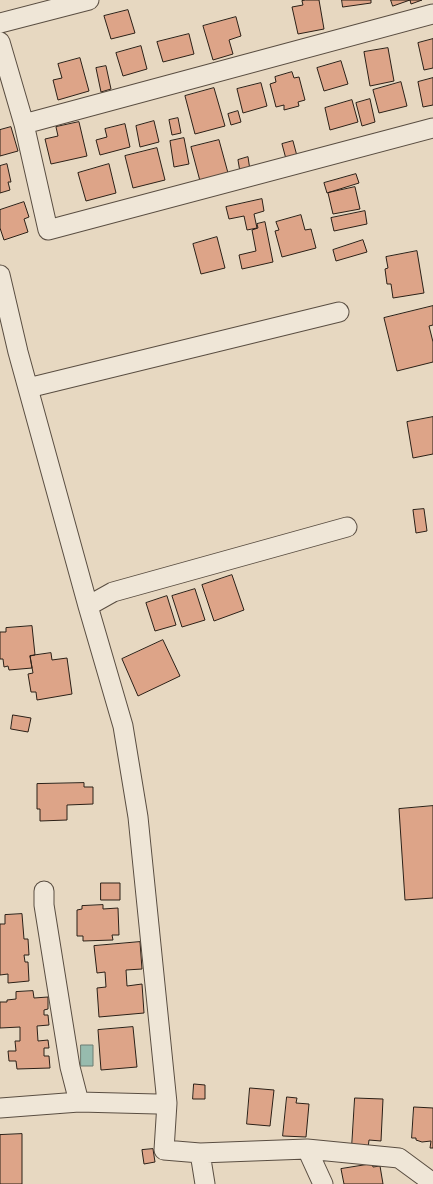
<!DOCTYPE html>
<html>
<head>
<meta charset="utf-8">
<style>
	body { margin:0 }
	canvas { display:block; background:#e7d8c1 }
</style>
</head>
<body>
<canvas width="433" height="1184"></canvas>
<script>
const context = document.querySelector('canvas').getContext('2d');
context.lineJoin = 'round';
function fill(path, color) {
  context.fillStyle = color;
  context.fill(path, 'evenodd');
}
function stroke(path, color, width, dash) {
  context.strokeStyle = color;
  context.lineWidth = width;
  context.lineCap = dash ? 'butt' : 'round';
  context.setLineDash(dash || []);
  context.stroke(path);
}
const water = new Path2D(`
	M81 1045H93V1066H81Z`);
fill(water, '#97bbae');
stroke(water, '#6c7d72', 1);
const building = new Path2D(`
	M306 0H319L324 29 298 34 292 7 303 5 302 1Z
	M342 0H371V3L343 7Z
	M391 0H422L411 4 410 0 393 6Z
	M128 10 135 33 111 39 104 16Z
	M236 17 241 36 229 40 233 54 213 60 203 26Z
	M189 34 194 54 163 62 157 42Z
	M433 39V68L424 70 418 43Z
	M141 46 147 69 123 76 116 53Z
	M388 48 394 81 370 86 364 52Z
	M80 58 89 91 58 100 53 80 62 78 58 64Z
	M341 61 348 84 324 91 317 68Z
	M106 66 111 89 101 92 96 68Z
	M292 72 294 78 299 77 305 100 298 102 299 106 284 110V105L276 107 270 84 276 82 275 77Z
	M433 78V105L423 107 418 82Z
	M401 82 407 106 379 113 373 90Z
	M261 83 267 106 243 113 237 89Z
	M214 88 225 126 195 134 185 96Z
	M370 99 375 122 362 126 356 103Z
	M352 100 358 122 330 130 325 108Z
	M238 111 241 122 231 125 228 114Z
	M178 118 181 133 172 135 169 120Z
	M154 121 159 142 140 147 136 126Z
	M79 122 87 156 51 164 45 139 58 136 56 127Z
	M125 124 130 147 100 155 96 140 107 137 105 129Z
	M11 127 18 151 0 156V130Z
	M184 138 189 164 174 167 170 141Z
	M219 140 228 173 200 181 191 147Z
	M293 141 297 156 286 159 282 144Z
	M157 148 165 180 133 188 125 156Z
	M248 157 250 170 240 172 238 160Z
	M7 164 11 182H8L10 190 0 193V166Z
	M109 164 116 193 86 201 78 173Z
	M356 174 359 183 327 193 324 183Z
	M355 187 360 209 333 214 328 193Z
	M262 199 264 211 254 214 257 228 247 230 244 216 229 219 226 207Z
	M24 202 29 217 24 219 28 232 4 240 0 228V210Z
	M365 211 367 224 334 231 331 218Z
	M301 215 305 230 311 229 316 248 282 257 275 231 279 230 276 222Z
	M265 222 273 262 242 269 239 255 256 251 252 230 258 228 257 224Z
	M217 237 225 268 201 274 193 244Z
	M363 240 367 252 336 261 333 250Z
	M417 251 424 293 393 298 391 284H387L385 269 388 268 386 257Z
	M433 306V325L429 326 433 342V362L397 371 384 318Z
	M433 417V454L413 458 407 422Z
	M424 509 427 531 416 533 413 510Z
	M232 575 244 610 214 621 202 585Z
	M195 589 205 620 182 627 172 596Z
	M167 596 176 625 155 631 146 603Z
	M32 626 35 655 30 656 32 668 9 670 8 666 4 667 3 659H0V632H6V628Z
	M163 640 180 676 138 696 122 659Z
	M51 653 52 660 67 658 72 694 37 700 36 692H31L28 674 33 673 30 656Z
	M13 715 31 718 28 732 11 729Z
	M84 783V787H93V804L67 805V820L40 821V809H37V784Z
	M433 806V898L405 900 399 809Z
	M101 883H120V900H101Z
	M103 905V909L118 908 119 935H112L113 940 83 941V936H77V910L82 909V906Z
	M22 914 24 939H28L29 955H24L25 962H28L29 981 8 983V974L0 975V924H5V915Z
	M140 942 142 969 126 970 127 986 142 984 144 1013 99 1017 97 988 106 987 105 972 97 973 94 946Z
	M33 991 34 998 48 997V1009L44 1010V1015H48L49 1025 37 1026 38 1041 48 1040 49 1048H44V1056H49L50 1068 17 1069 16 1061H9L8 1051H16L15 1041H20V1027L0 1028V1002H7V1000L16 999V992Z
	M133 1027 137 1067 101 1070 98 1030Z
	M194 1084 205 1085V1099H193Z
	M250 1088 274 1090 270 1126 247 1124Z
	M287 1097 297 1098 296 1103 309 1104 306 1137 283 1136Z
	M355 1098 383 1099 381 1141 369 1140 368 1148 352 1147Z
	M414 1107 433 1108V1148H430L431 1141 422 1142 416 1140V1138H412Z
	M22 1134V1184H0V1135Z
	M153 1149 155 1162 144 1164 142 1150Z
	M372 1164 373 1167 380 1166 383 1184H344L341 1169Z`);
fill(building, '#dda488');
stroke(building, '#2b2017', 1);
const minor = new Path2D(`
	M0 23 89 0
	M0 42 24 124 48 230 433 128
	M24 124 433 14
	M0 275 18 352 88 606 123 726 138 817 167 1103 164 1150 200 1153 205 1184
	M28 388 339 312
	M88 606 113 592 347 527
	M44 891V905L70 1067 79 1102
	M0 1108 79 1102 157 1104 167 1103
	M307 1149 323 1184
	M200 1153 307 1149 399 1158 433 1183`);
stroke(minor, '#5a4e42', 21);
stroke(minor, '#efe6d7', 19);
</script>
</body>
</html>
